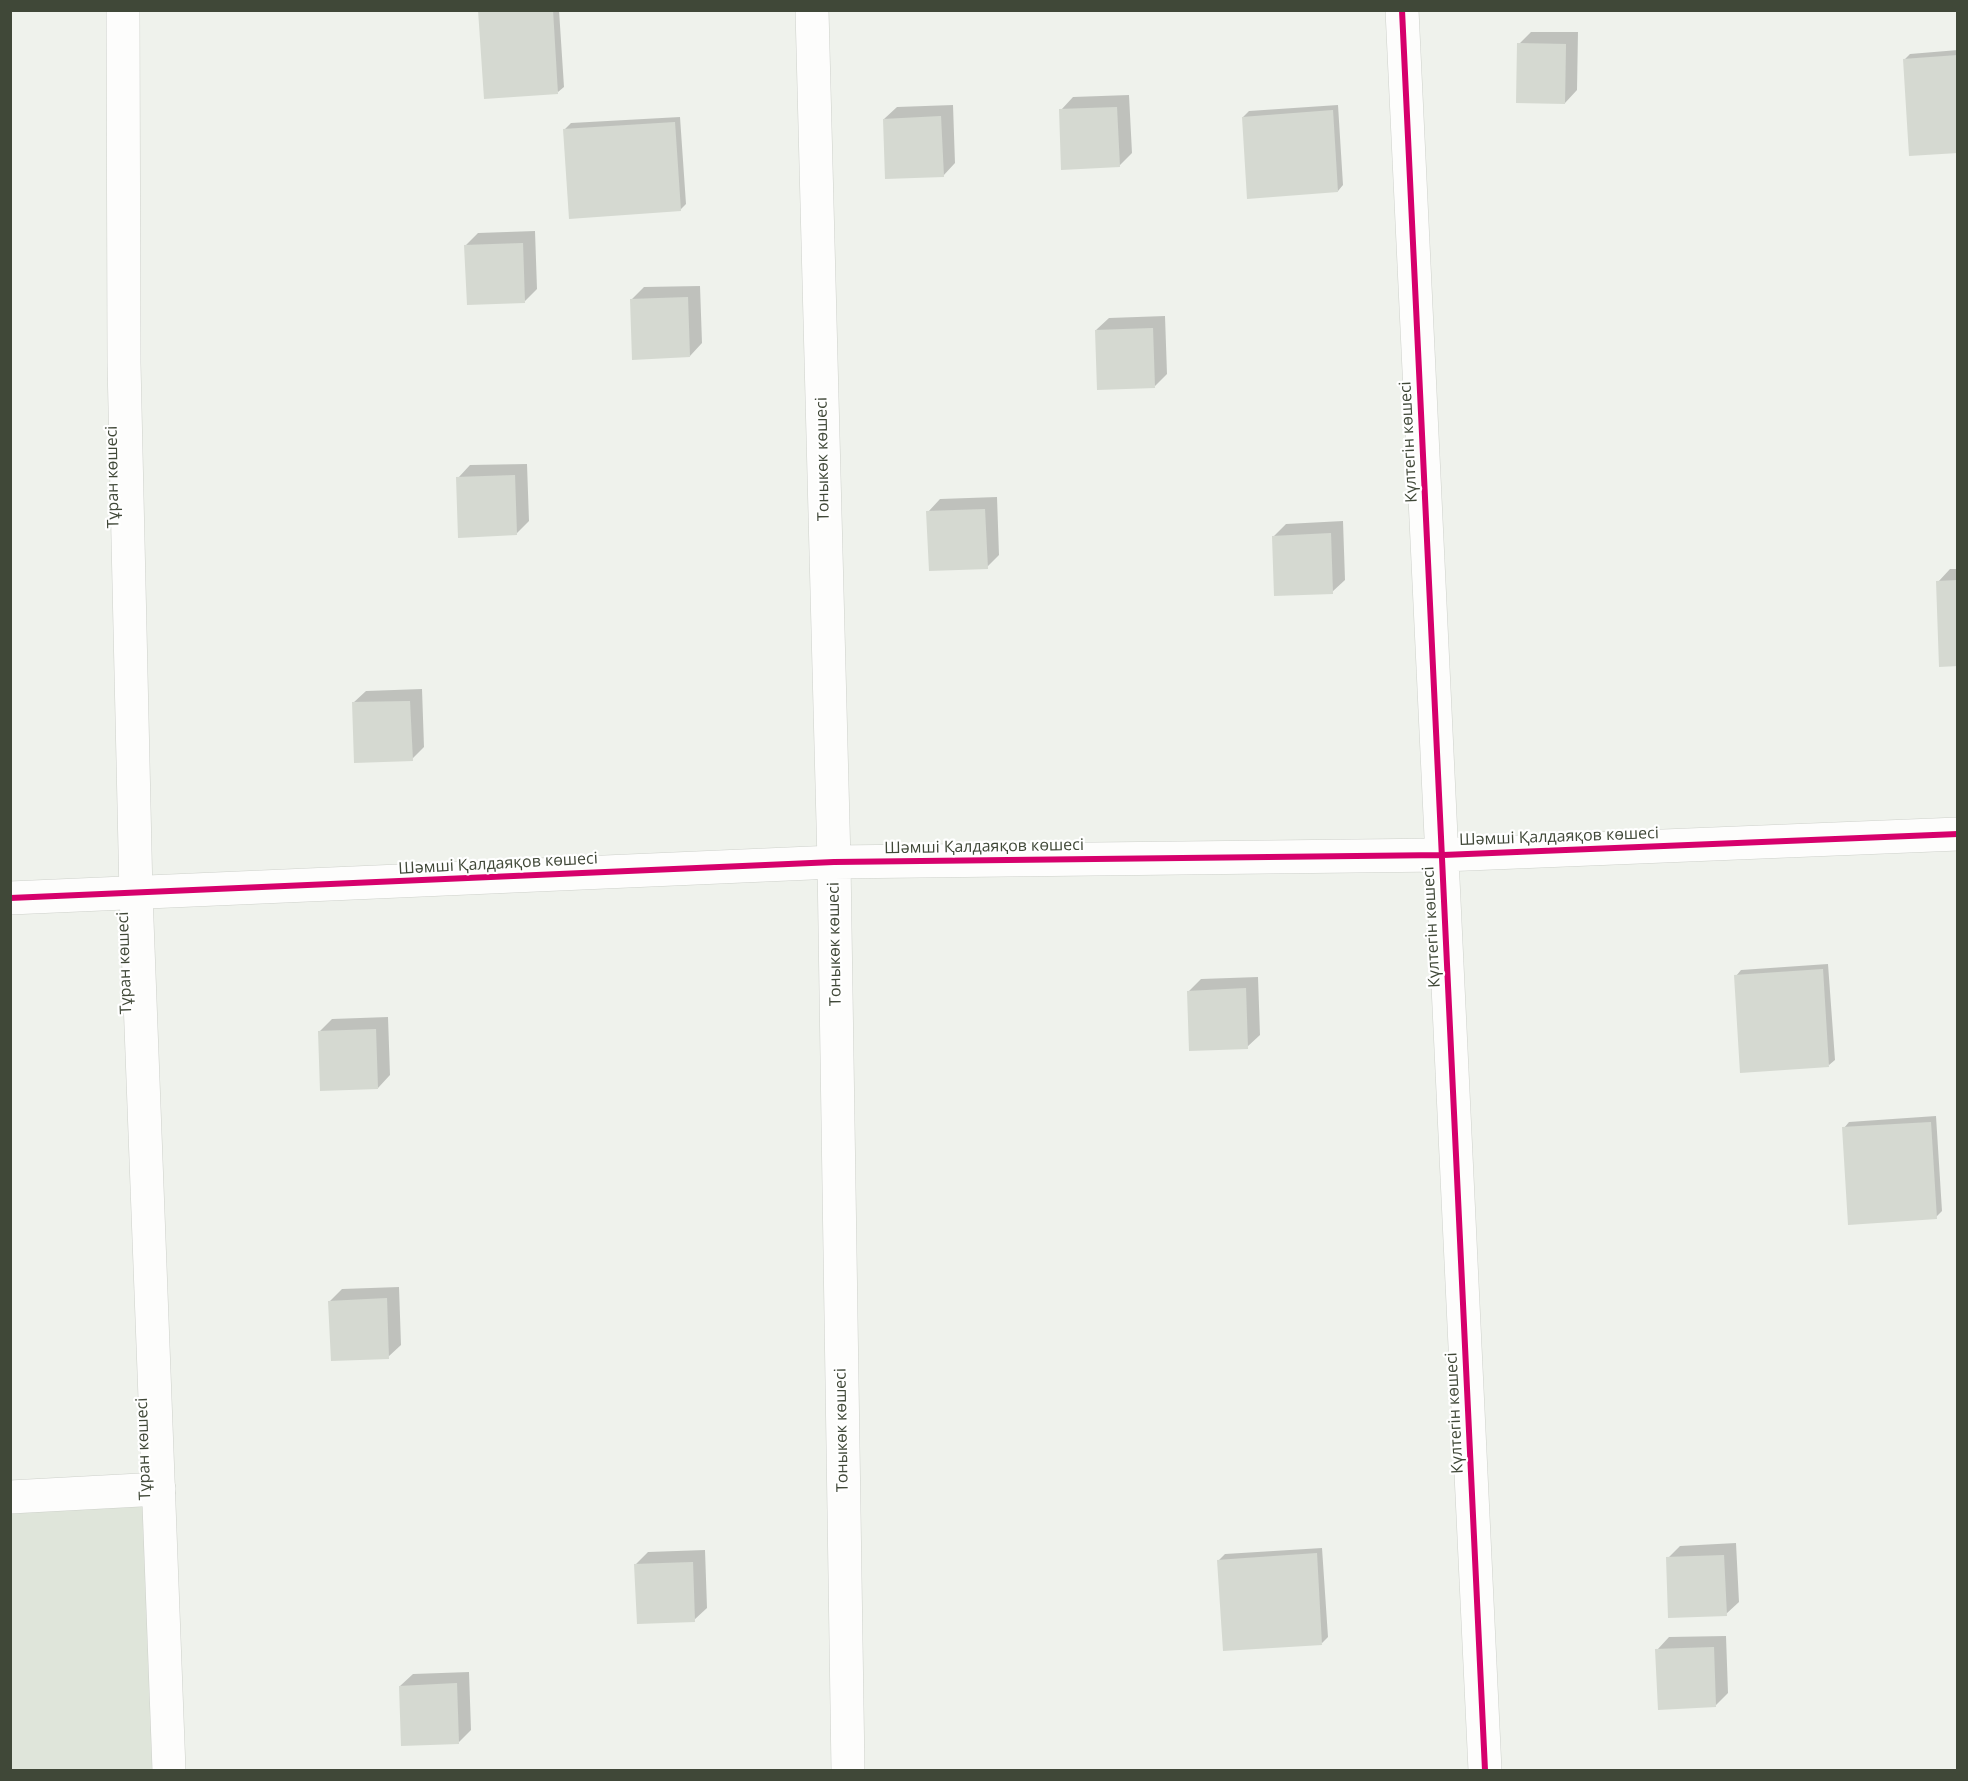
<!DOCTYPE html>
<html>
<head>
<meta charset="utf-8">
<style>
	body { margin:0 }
	#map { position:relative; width:1968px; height:1781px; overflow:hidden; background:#eff2ec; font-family:"Open Sans",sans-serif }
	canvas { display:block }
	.frame { position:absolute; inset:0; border:12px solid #404838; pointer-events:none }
</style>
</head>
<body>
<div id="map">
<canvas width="1968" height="1781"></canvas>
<div class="frame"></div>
</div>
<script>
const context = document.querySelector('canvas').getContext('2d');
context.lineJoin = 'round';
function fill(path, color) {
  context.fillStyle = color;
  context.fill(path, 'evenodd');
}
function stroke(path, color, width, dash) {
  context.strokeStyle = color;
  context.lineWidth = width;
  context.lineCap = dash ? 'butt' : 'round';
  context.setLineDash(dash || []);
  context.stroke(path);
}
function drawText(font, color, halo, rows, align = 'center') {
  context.font = font + ' "Open Sans",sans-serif';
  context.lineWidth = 4.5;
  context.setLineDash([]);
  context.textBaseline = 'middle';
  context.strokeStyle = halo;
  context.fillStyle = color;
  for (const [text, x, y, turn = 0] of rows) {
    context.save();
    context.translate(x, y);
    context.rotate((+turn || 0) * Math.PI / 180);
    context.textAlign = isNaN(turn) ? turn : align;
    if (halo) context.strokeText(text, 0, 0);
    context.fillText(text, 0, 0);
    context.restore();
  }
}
fill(new Path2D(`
	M159 1489 172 1770H11V1497Z`), '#dfe5da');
fill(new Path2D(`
	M480 10H559L564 87 558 92Z
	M1531 32H1578L1577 90 1565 103 1519 44Z
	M1958 50V151L1904 60 1910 54Z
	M1129 95 1132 153 1119 166 1061 110 1073 97Z
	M953 105 955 163 943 176 884 119 897 107Z
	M1338 105 1343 185 1338 191 1243 117 1249 111Z
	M680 117 686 204 680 210 565 129 571 123Z
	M535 231 537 289 525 301 466 245 478 233Z
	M700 286 702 343 690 356 631 300 644 287Z
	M1165 316 1167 374 1155 386 1096 330 1109 318Z
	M527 464 529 521 516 534 458 478 470 465Z
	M997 497 999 555 987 567 928 512 940 499Z
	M1343 521 1345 580 1332 592 1274 536 1286 524Z
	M1950 569H1958V665L1938 582Z
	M422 689 424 747 412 759 353 703 366 691Z
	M1828 964 1835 1060 1829 1065 1736 976 1741 970Z
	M1258 977 1260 1035 1247 1047 1189 991 1201 979Z
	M388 1017 390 1075 378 1088 319 1032 332 1019Z
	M1936 1116 1942 1211 1936 1217 1844 1128 1849 1122Z
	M399 1287 401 1345 388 1357 330 1301 342 1289Z
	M1736 1543 1739 1602 1726 1614 1668 1558 1680 1546Z
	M1322 1548 1328 1637 1322 1643 1219 1560 1225 1554Z
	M705 1550 707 1608 694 1620 636 1564 648 1552Z
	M1726 1636 1728 1693 1715 1706 1657 1650 1669 1637Z
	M469 1672 471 1730 459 1742 400 1686 413 1674Z`), '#0003');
fill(new Path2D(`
	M478 10H553L558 94 484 99Z
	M1517 43 1566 44 1565 104 1516 103Z
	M1958 55V153L1909 156 1903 59Z
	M1117 107 1120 167 1061 170 1059 109Z
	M1333 110 1338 192 1247 199 1242 117Z
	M941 116 944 177 885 179 883 119Z
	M675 122 681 211 569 219 563 129Z
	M523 243 525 303 467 305 464 245Z
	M688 297 690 357 632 360 630 299Z
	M1153 328 1155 388 1097 390 1095 330Z
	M515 475 517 535 458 538 456 477Z
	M985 509 988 569 929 571 926 511Z
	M1331 533 1333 594 1274 596 1272 536Z
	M1958 580V666L1939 667 1936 581Z
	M410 701 413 761 354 763 352 702Z
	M1823 969 1829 1067 1740 1073 1734 975Z
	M1246 988 1248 1049 1189 1051 1187 991Z
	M376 1029 378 1089 320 1091 318 1031Z
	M1931 1122 1937 1219 1848 1225 1842 1127Z
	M387 1298 389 1359 331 1361 328 1301Z
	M1317 1553 1322 1645 1223 1651 1217 1560Z
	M1724 1555 1727 1616 1668 1618 1666 1557Z
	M693 1562 695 1622 637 1624 634 1564Z
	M1714 1647 1716 1707 1658 1710 1655 1649Z
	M457 1683 459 1744 401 1746 399 1686Z`), '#d5d9d1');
const minor = new Path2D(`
	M812 10 834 862 848 1770
	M1402 10 1485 1770
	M10 898 834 862 1443 855 1958 834
	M10 1497 159 1489`);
const tertiary = new Path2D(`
	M123 10 124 363 136 894 169 1770`);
stroke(minor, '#cdd0ca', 34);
stroke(tertiary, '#cdd0ca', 34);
stroke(minor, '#fdfdfc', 33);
stroke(tertiary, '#fdfdfc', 33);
stroke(new Path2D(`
	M1402 10 1485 1770
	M10 898 834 862 1443 855 1958 834`), '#d6006c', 6);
drawText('16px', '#404838', '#fff', [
	["Күлтегін көшесі",1409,442,-93],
	["Тоныкөк көшесі",823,459,-91],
	["Тұран көшесі",113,477,-91],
	["Шәмші Қалдаяқов көшесі",1559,837,-2],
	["Шәмші Қалдаяқов көшесі",984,847,-1],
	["Шәмші Қалдаяқов көшесі",498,864,-3],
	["Күлтегін көшесі",1432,927,-93],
	["Тоныкөк көшесі",835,944,-91],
	["Тұран көшесі",125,963,-92],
	["Күлтегін көшесі",1455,1413,-93],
	["Тоныкөк көшесі",842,1430,-91],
	["Тұран көшесі",144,1449,-92]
]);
</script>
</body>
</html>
